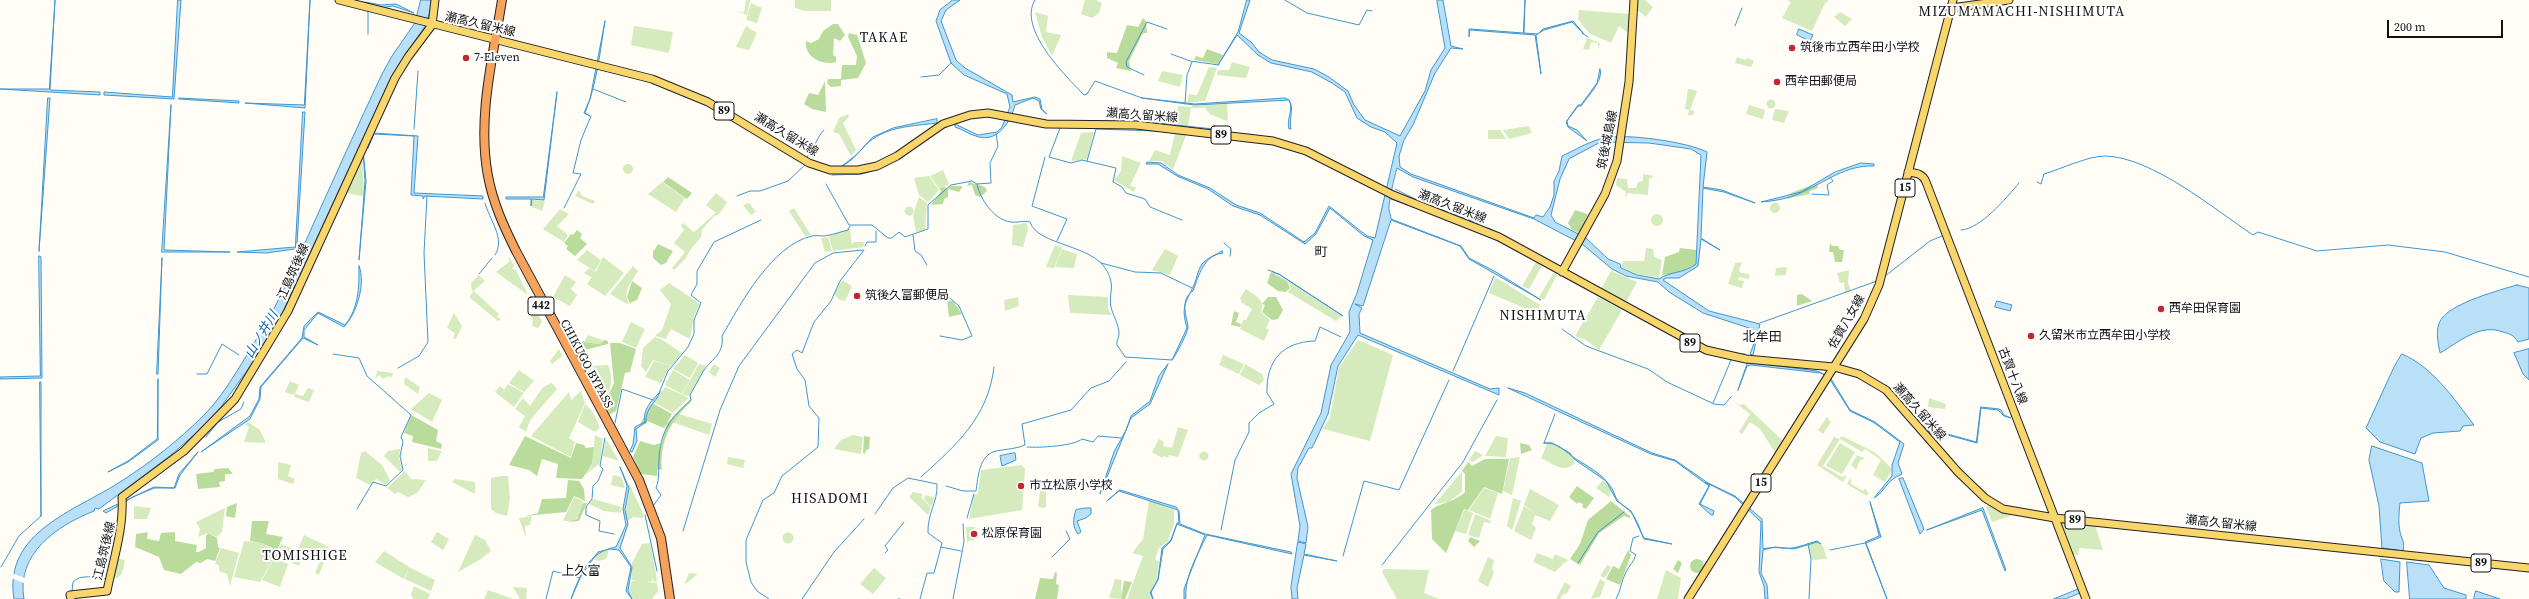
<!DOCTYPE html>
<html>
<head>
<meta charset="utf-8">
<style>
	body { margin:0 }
	#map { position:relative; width:2529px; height:599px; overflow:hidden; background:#fffdf5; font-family:"Source Serif 4",serif }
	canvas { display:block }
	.scale { position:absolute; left:2387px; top:20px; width:116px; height:18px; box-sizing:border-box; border:2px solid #111; border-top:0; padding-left:5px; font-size:12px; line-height:14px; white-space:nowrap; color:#111; -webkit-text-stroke:3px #fff; paint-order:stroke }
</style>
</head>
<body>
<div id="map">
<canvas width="2529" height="599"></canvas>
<div class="scale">200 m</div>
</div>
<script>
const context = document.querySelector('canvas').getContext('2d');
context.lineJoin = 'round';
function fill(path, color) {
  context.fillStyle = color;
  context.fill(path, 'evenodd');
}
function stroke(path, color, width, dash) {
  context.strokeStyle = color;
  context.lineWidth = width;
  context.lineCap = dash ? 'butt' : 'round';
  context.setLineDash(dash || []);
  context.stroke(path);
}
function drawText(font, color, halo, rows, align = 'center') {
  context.font = font + ' "Source Serif 4","Noto Sans JP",serif';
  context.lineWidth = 4;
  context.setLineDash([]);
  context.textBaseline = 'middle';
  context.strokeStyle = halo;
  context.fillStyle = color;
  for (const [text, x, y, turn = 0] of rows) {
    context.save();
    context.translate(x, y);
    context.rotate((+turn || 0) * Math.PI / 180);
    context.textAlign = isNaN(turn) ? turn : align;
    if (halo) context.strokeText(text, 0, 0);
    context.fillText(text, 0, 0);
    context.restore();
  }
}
fill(new Path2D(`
	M746 0H750L747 15 735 11 744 13Z
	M795 0H831V11H805L795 8Z
	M1085 0H1096L1102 3 1099 13 1092 18 1081 14Z
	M1636 0H1645L1653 7 1646 17 1636 9Z
	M1787 0H1828V1L1825 3 1812 31 1782 18 1791 2Z
	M751 3 762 8 757 23 746 20Z
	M1579 10 1630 14 1628 33 1619 26 1611 43 1589 33 1578 19Z
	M1035 12 1048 16 1046 32 1061 35 1052 56 1042 37Z
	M1840 12 1852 19 1845 26 1834 17Z
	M634 26 673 32 669 53 631 45Z
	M746 26 757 33 749 50 736 47Z
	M1587 38 1600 43 1598 50V43L1591 42 1589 50 1583 49Z
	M1737 57 1745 60 1747 58 1754 61 1751 67 1735 63Z
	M1232 62 1250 67 1246 78 1217 75 1218 70H1229Z
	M1209 67 1217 68 1205 101 1187 103 1189 94 1197 95Z
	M1162 71 1183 75 1180 87 1158 81Z
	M1688 89 1697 91 1690 110 1694 111 1693 115H1688L1689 110 1685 109Z
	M1766.5 104a4.5 4.5 0 1 1 9 0a4.5 4.5 0 1 1-9 0Z
	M1227 104 1228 120 1226 121 1210 114 1205 108H1191L1192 106Z
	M1749 105 1765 110 1763 119 1746 114Z
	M1178 106 1191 107 1188 126 1175 124Z
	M1775 109 1789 111 1784 123 1772 120Z
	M848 114 849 117 843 123 856 150 851 156 839 134 833 132 839 118Z
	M1529 126 1532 133 1509 139 1503 130Z
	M1488 130H1500L1506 139H1488Z
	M1094 132 1087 159 1071 161 1081 133Z
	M1175 133 1186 135 1173 170 1162 161H1149L1155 150 1170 155Z
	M362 151 364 195 361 196 343 192Z
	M1122 156 1141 163 1130 186 1136 187 1134 192 1114 180 1121 171Z
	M623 169a5 5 0 1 1 10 0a5 5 0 1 1-10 0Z
	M943 170 949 184 940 190 930 176Z
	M1643 174 1654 176 1649 179 1648 195 1628 193 1625 198 1626 192 1616 185 1617 178 1627 179 1628 188H1636L1638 182 1643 181Z
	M929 176 939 190 928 202 919 195 914 178Z
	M662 182 685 198 676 212 648 194Z
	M579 190 582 196 595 201 593 204 575 196Z
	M716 193 727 202 716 213 706 205Z
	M919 197 927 203 925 230 916 232 913 215Z
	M532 200 545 201 542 211 532 207Z
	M728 202 718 215 714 216 702 230 701 237 690 250 686 258 674 270 672 268 685 252 674 243 684 230 681 226 683 223 694 232Z
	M1770 208a5 5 0 1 1 10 0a5 5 0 1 1-10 0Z
	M749 203 756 212 751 215 743 205Z
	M904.5 211a4.5 4.5 0 1 1 9 0a4.5 4.5 0 1 1-9 0Z
	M794 208 811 235 805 236 789 211Z
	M560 209 569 214 557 226 568 235 564 242 543 229Z
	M1651 220a6 6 0 1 1 12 0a6 6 0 1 1-12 0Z
	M1027 223 1028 229 1023 247 1012 245 1013 225Z
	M850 229 852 245 853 242H865L863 247 833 251 829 236Z
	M828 237 832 251 825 252 821 238Z
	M1055 245 1062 248 1054 268 1046 267Z
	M1646 248 1653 249 1654 257 1662 260 1659 278 1636 274 1621 267 1623 261H1644Z
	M1062 249 1077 254 1074 268 1055 267Z
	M1165 249 1178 256 1170 275 1152 270Z
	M587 250 601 260 595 271 577 260Z
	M603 257 624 273 605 296 587 284 593 275 591 277 584 273 589 268 596 272Z
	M508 258H510L514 266 512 269 516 270 528 295 496 272 510 261Z
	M1536 262 1542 266 1529 289 1522 286Z
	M1742 262 1739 270 1741 273 1749 274V279L1739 277 1738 280 1744 281 1742 288 1728 284 1735 263Z
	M633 266 638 271 628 287 626 297 629 303 627 304 610 294Z
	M1787 267 1786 275 1775 276 1776 268Z
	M1849 270 1848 282 1851 291 1845 293 1844 282 1840 283 1837 273Z
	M1611 271 1637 282 1626 302 1601 289Z
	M1554 272 1557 275 1544 300 1539 297Z
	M479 275 485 281 472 292 471 283Z
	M565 275 576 282 571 289 577 295 570 306 553 297Z
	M1495 277 1540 305 1536 313 1489 293Z
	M842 280 852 286 845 301 840 300 834 294Z
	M1288 281 1342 316 1336 321 1288 292 1291 288Z
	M669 283 700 304 694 316 690 339 671 329 666 339 655 336 662 330 671 304 660 290Z
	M1246 289C1256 296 1266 300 1261 312L1270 320 1266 328 1269 330 1264 341 1240 329 1243 320H1246L1252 309 1242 303 1240 298Z
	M474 291 499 314 497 317 501 319 498 321 469 297Z
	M1068 295 1108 297V309L1112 315 1070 313Z
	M1018 297 1019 306 1005 311 1004 300Z
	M1598 297 1622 310 1599 350 1586 340 1575 336Z
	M534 305 542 322 538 328 532 326 533 319 528 313Z
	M454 313 462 326 456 339 453 338 455 333 447 328Z
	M631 322 645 329 636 348 622 342Z
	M588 335 603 340 600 344 584 342Z
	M655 337 661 339 682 353 671 366 653 360 646 372 641 366 643 348Z
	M1358 340 1393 355 1370 441 1323 429 1330 417 1339 368Z
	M559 349 562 356 552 364 550 361Z
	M685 355 698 363 690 378 673 369Z
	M1223 355 1244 364 1239 374 1219 365Z
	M654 361 670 366 661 383 645 377Z
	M699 364 706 366 689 396 682 395Z
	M714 364 720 368 715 377 709 372Z
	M1245 364 1262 374 1264 380 1259 385 1240 375Z
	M608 365C614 376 611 393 603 402L586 370 592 366Z
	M519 370 534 381 524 392 509 383Z
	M673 370 690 380 682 394 665 385Z
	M377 371 393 373 391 378 389 376 383 379 379 375 375 379Z
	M405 377 420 387 418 394 404 384Z
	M290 381 299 385 295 394 303 396 308 388 314 390 309 402 294 397 295 393 293 395 285 392Z
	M552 383 557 389 530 420 526 432 519 427 525 416 515 409 523 398 530 406 543 387Z
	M508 384 524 393 519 400 513 396 519 400 514 407 495 392 500 386 504 390Z
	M665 387 689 398 673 413 654 402Z
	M581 391 585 403 569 438 575 442 571 457 531 436 569 392 571 400Z
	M429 393 442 400 432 422 411 409Z
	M1929 398 1946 404 1945 409 1928 407Z
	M1734 402 1739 405 1744 404 1783 441 1776 454 1760 429 1750 422 1742 434 1739 432 1750 414Z
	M585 404 592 411 600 427 595 432 578 422Z
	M679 414 712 424 709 435 672 422Z
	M1827 417 1831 422 1823 434 1818 430Z
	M248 422 260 430 266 443 244 442 249 427 245 424Z
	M1178 427 1188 430 1178 457 1169 455 1168 458 1164 456 1162 458 1152 452 1159 439 1164 442 1163 446 1172 448Z
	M595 435 603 439 600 463 584 476 592 465Z
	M853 435 863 437 861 454 834 449 841 440Z
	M1496 436 1508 438 1506 457 1485 456Z
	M1842 436 1876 453 1892 469 1885 482 1873 475 1881 460 1865 449 1862 452 1840 439 1823 466 1842 477 1847 475 1843 482 1817 465 1834 437 1839 439Z
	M606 439 619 461 603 456Z
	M1840 443 1855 452 1842 474 1826 466Z
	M1547 444C1557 442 1573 454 1575 463 1564 474 1553 464 1541 458Z
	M428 448 442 451 437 461H428Z
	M400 449 399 457 402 469 400 472 384 456 388 451Z
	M365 451 382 465 390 480 386 485 376 479 370 485 356 478 361 453Z
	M1475 451 1483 455 1473 462 1469 460Z
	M1199.5 456a4.5 4.5 0 1 1 9 0a4.5 4.5 0 1 1-9 0Z
	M1857 455 1864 458 1863 460 1861 459 1856 470 1851 465Z
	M728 457 745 460 743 468 727 464Z
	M1520 457 1512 495 1503 491 1510 458Z
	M278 462 291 465 288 476 295 479 293 484 278 479Z
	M1022 465 1025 469 1022 510 969 519 974 495 978 494 981 470Z
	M405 471 411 479 426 480 417 493 408 497 398 492 395 494 387 488Z
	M1462 471V492L1448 502 1435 504Z
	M613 475 621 477 625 486 624 488 611 485Z
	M501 476H508L510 499 507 516 496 513 491 509V478Z
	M1851 477V484L1863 491 1865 488 1868 493 1871 489 1867 496 1847 484Z
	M455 479 475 482V494L452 482Z
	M1603 480 1612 490 1609 497 1596 488Z
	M629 483 644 516 643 518 633 517 628 521C622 509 632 496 629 483Z
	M1046 488V507L1042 508 1038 506 1040 491 1044 490 1045 493Z
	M1484 488 1498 493 1490 519 1469 510Z
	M1530 489 1559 505 1550 521 1535 515 1532 524 1536 528 1531 540 1514 531 1524 506 1535 513 1524 505Z
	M913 492 923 494 921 497 931 508 928 515 909 497Z
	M925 495 935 498 931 507 924 499Z
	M574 497 583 501 579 515 574 521H563Z
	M1513 498 1521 501 1512 530 1507 526Z
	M593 499 621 507V513L604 511 589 504Z
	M1149 501 1174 510V523L1168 541 1159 548 1155 559 1159 561 1157 579 1149 594 1152 599H1127L1143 556 1132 553 1143 539Z
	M1988 505 2011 516 1992 522 1986 507Z
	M134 506 151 508 147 519H134Z
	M225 508 222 532 217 537 208 533 198 537 200 529 196 522Z
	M1465 509 1473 513 1466 534 1455 531Z
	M1475 514 1491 521 1490 523 1484 522 1479 538 1468 535Z
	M532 516 530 525 525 526 526 538 519 518Z
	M2062 522 2095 525 2103 550 2079 548 2078 555H2072L2060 523Z
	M966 527H975L974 541 970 540 967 543Z
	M437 532 449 539 443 550 431 542Z
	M782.5 538a5.5 5.5 0 1 1 11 0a5.5 5.5 0 1 1-11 0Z
	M304 535 329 547 319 575 315 573 321 559 304 553 299 566 292 563Z
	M475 535 485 540 491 551 481 559 458 572Z
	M244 541 261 543 277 552 260 582 234 577Z
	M1817 542 1823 546 1827 559 1812 560 1808 544Z
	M650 543 654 560 647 563 654 561 657 581 654 582 648 566 653 581 646 582 657 583 658 591 652 599H633C628 592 629 589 632 581H637L632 580V563L642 544Z
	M281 544 295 550 288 562 275 557Z
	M221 548 239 553 230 586 227 574 219 571V566L215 563Z
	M609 550 606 559 598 561 594 559 598 553Z
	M384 551 409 567 404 579 375 562Z
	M1537 553 1553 559 1555 554 1568 560 1565 563 1559 561 1564 563 1555 572 1533 562Z
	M1488 557 1494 560 1492 568 1494 572 1488 587 1478 581Z
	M115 558 125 560C123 570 123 579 111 579Z
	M274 558 288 564 280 587 262 580Z
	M1607 565 1611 567 1605 578 1600 576Z
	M409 567 435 580 431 591 405 579Z
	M874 568 886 578 873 594 860 584Z
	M1384 569 1429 570 1424 593 1439 599H1397L1382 572Z
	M1666 570 1681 578 1678 599H1657Z
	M689 573 698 574 684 585Z
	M1115 579 1122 580 1121 588 1122 595 1120 599 1109 598Z
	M1600 579 1605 582 1600 597 1591 599Z
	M1565 582 1571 586 1567 593 1562 595 1560 599H1556Z
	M414 586 430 594 428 599H413L411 594Z
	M513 587 527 588 526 599H520Z
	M488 590 513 599H484Z`), '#d5ebbd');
fill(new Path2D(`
	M1143 18 1146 21 1147 33H1143L1129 61 1131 71 1116 68 1118 63 1107 58V52L1117 53 1127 25 1138 27Z
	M833 24H838L845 35 840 41 834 38 833 55 836 57V62C822 66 804 57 806 41L811 43 819 39 823 31Z
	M849 33 857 35 866 63 858 78 841 80V86L831 87 827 83 828 79H841L842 65H856L857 56 848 37Z
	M1207 49 1223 55 1218 64 1194 60 1196 56 1203 58Z
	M825 81 826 112 812 109 804 104 809 93 818 95Z
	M668 177 692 193 687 199 663 182Z
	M969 182 985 187 987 191 980 197 975 195 972 185 967 186Z
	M1817 183 1818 188 1810 191 1809 194 1786 199 1791 193Z
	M951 186H962V188L959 192 948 189V197L944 199 943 204 931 205 941 191 940 188 945 187 947 189Z
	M1575 210 1588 214 1580 233 1572 230 1568 223Z
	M577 230 582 234 580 238 587 244 575 256 566 249 568 246 564 243 571 234 573 235Z
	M1830 243 1832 246H1838L1840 250H1844L1842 262H1835L1833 252H1829Z
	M658 244 673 251 666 263 661 265 653 258V252Z
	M1680 248 1696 250V264L1679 273 1662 275 1665 257 1679 252Z
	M1271 272 1287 281 1290 288 1286 292 1278 291 1267 283Z
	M632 281 642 288 637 300 630 303 627 297Z
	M1802 294 1812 301 1797 306V295Z
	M1268 297H1276L1283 310 1278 319 1272 320 1262 312 1265 305 1262 304Z
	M947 300 953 301 962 314 949 317Z
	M1234 311 1239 313 1236 322 1241 324 1240 327 1231 325Z
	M584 340V342L600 344 604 340 608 341V344L585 350 580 344Z
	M610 343H620L636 349 630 372 625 373 616 411 609 415 604 405 614 383Z
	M691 399H692L690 403C671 420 659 443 662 470L658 469 659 452 667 423Z
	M652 403 672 414 664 428 647 421V423L639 426Z
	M411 415 438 430 436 441 442 444 441 449 412 442 413 436 404 433Z
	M525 436 571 458 576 443 584 445 586 448 594 447 592 464 582 479 556 478 558 464 542 459 537 476 529 470 509 465Z
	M864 436 870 437 869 449 866 450 865 454 863 453Z
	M640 441 654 445 660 443 657 476 641 474 633 457Z
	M1520 443 1529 445 1532 450 1521 454Z
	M1485 459H1509L1502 494 1484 487 1468 510 1464 509 1446 553 1432 539 1431 510C1437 504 1455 502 1465 492V474L1462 471 1468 462 1472 466Z
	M228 468 233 474H225V481L219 482 220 487 198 489 196 474 213 472 215 469Z
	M568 480 579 481 584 489 585 501 574 496 566 512 525 516 538 513 542 499 566 498Z
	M1577 486 1594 498 1586 509 1582 507 1583 504 1578 502 1577 504 1569 497Z
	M1611 501 1630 516V518L1624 516 1599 533 1580 565 1570 559 1580 544 1588 520Z
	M237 503 235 518 226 516 227 507Z
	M583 503H587L579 521 568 522 577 519Z
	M252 521H269L266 534 283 537 277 550 261 543 250 541Z
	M148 532 147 539 159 541 161 533 175 532V541L197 545 196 552H199L206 548V536L208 533 217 538 218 547 220 548 215 561 207 559 201 563 196 562 181 574 164 570 159 557 135 547 136 534Z
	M1470 537 1480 541 1474 547 1468 541Z
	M1628 550 1631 555 1620 585 1606 579 1613 566 1619 569Z
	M1690 566a7 7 0 1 1 14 0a7 7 0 1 1-14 0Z
	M1678 560 1682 563 1678 573 1673 569Z
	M1055 572 1057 573 1056 584 1059 585 1057 599H1035L1040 578 1053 579Z
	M1124 581 1132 582 1125 599H1121Z`), '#b9dc9c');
const water = new Path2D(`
	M55 0 50 90 100 92V95L0 89H49Z
	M178 0H181L174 99 104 95V92L172 97Z
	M310 0 305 108 245 103 304 105Z
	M421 0H433L426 25 399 64 389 82 279 320 249 368 218 411 204 426 171 455 99 509 95 508 94 511C56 526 16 554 24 599H14C3 532 75 511 120 482 150 463 179 440 204 415 226 393 245 357 259 335 280 301 296 263 312 227 335 176 358 125 382 74L392 56 419 17 417 16Z
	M953 0H960L946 10 941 21 956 60 965 68 1012 95 1013 102 1035 97 1040 99 1042 110 1047 114 1041 109 1039 101 1033 98 1015 105C1011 121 998 142 979 137 970 135 964 130 955 127V124L978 135 997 132 1002 127 1010 107 1007 94 964 75 951 63 936 21 940 10Z
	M1247 0H1250L1239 33 1252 43 1259 52 1272 60 1314 69 1329 77 1348 91 1354 105 1365 120 1400 136 1425 91 1431 70 1445 48 1437 2V0H1443L1451 46 1463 49 1451 48 1435 73 1413 125 1404 140 1399 156 1400 167 1411 174 1534 218 1536 215 1543 217 1550 207 1554 195V181L1559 171 1562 156C1575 150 1590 141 1604 138 1625 133 1688 142 1707 152L1703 187 1722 190 1755 203 1724 192 1703 188 1701 238 1720 250 1701 239 1698 266 1679 278H1666L1663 280 1709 311 1760 324 1753 355 1750 354 1756 338 1755 333 1749 328 1703 313 1669 292 1658 282 1626 276 1612 269 1582 244 1534 219 1413 177 1397 168C1395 174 1388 204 1389 210 1390 214 1391 216 1391 219L1461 246 1469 258 1496 272 1541 300 1469 259 1460 246 1391 220 1363 306 1355 304 1362 308 1359 314 1360 333 1490 389 1499 388V395L1358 335 1338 366 1328 414 1312 448H1309L1298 468 1297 478 1308 527 1306 543 1298 541 1300 526 1291 474 1321 413 1331 365 1350 332 1349 312 1357 293 1373 240 1364 236 1330 208 1316 234 1305 244 1260 215 1233 206 1208 189 1177 176 1158 164H1146L1147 162 1161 163 1178 175 1210 188 1236 205 1260 213 1304 242 1315 233 1329 206 1367 236 1375 238 1397 143 1385 132 1371 127 1357 118 1345 92 1332 83 1312 72 1271 63 1258 55 1237 35 1218 65 1238 32ZM1601 142 1649 143 1691 149 1701 155 1696 264C1683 274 1670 271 1659 279L1637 275 1621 268 1620 264 1608 259 1586 238 1555 222 1551 215 1560 179 1569 159Z
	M1525 0 1524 33 1538 34 1543 29 1573 21 1584 34 1572 22 1544 30 1536 35 1541 74 1535 35 1470 30 1469 37V29H1471L1523 33Z
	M365 2 381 5 396 4 414 13 393 6 380 8 369 3 368 11Z
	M605 21C600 52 597 83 585 113L590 116 584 113 590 99Z
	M1799 29 1813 35 1810 41 1797 35Z
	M1600 69C1604 80 1588 96 1581 106H1578L1567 121 1568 126 1577 130 1587 141 1568 127 1566 122 1578 105H1581L1597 83Z
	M557 92 544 200 532 199 531 206V199H506V197H543Z
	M48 98H50L39 251Z
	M179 98 239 101V103L179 99Z
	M1142 98 1195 104 1285 98C1297 102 1288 119 1291 129H1289C1286 119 1294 110 1289 100L1195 105Z
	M171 105 164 250 230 252H162Z
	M303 112H305L297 244 295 249 266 253 237 252 295 247Z
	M937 119V123C914 126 888 126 869 142 860 150 853 161 842 166L856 155 873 137 893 128Z
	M373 133 418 136 414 193 483 196V199L425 196 423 199V196L411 195 414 136 374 134 368 148Z
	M363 150 366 181 359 260 365 181Z
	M1861 163 1874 164V166C1845 165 1826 182 1800 193 1787 199 1774 201 1761 202L1801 192 1835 172Z
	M1222 251 1223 253C1204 255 1199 275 1193 291 1180 299 1186 315 1188 326 1189 331 1175 357 1172 360L1187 328C1181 307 1185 304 1194 285 1197 278 1198 267 1204 262 1209 257 1216 255 1222 251Z
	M39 256 41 257 42 378 0 379V377L40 376Z
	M162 258 158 374H157Z
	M359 266C366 283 357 313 344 327L318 313 304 330V337L318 345 303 338 261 387 260 399 250 419 201 452 250 416 259 399 260 387 302 338 304 326 318 312 345 325C359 308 359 287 359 266Z
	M1273 272 1279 274 1343 316 1280 275Z
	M2517 285 2529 288V339L2518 342C2514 335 2510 334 2503 332 2480 323 2459 342 2440 353 2438 342 2434 327 2443 317 2454 303 2499 290 2517 285Z
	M1997 301 2012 305 2010 311 1995 307Z
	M2529 349V380L2523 374 2514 353Z
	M2402 354C2433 367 2454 399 2474 425L2463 426 2460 431 2433 433 2421 438 2415 454 2380 442 2366 428 2394 367Z
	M1748 362 1817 371 1830 377 1850 410 1875 422 1904 444 1898 463 1902 474C1885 481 1886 491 1874 498L1892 476V465L1900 442 1873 422 1850 411 1829 378 1821 373 1751 365 1747 366 1738 390Z
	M1168 364 1150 404 1131 418 1100 494 1114 452 1126 430 1131 416 1150 401 1159 376Z
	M158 379V440L128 462 108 472 128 461 157 439Z
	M40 382H41V516Z
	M1508 388 1525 393 1652 453 1675 460 1708 483 1735 496 1762 519 1763 549C1774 546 1782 549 1792 548 1800 547 1809 543 1817 541L1821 544 1817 542 1794 549 1775 547 1763 550 1761 573 1767 585 1768 599H1765L1764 586 1759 572 1761 522 1735 497 1705 482 1710 485 1700 504 1714 511 1713 515H1711L1699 504 1709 486 1675 461 1651 454Z
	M660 392C656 403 645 408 646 422L636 429 637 441 632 452 630 451 633 444 635 427 645 422C642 410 652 400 660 392Z
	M1981 407 1999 409 2001 410 2004 415 2011 418 2004 416 1998 410 1981 408 1977 443 1944 434 1934 437 1923 426 1935 436 1944 433 1976 442Z
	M1544 443C1559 442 1565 452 1576 459 1589 467 1602 474 1611 487 1614 491 1615 497 1618 501 1624 507 1631 510 1635 518 1639 524 1640 531 1644 538L1672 544 1644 539 1631 511 1617 501 1606 481 1574 459 1570 453 1552 443Z
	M2372 446 2422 463 2429 501 2400 503C2399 512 2398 522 2400 532 2402 540 2405 542 2403 551L2382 548 2379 506 2369 460Z
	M198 452 180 475 175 488H154L133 497 106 513 103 511 154 487 174 488 179 474Z
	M1015 453 1016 460 1002 466 1000 456Z
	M620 467 629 488 625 510 628 524 620 548 632 567 628 591 632 599 626 591 631 567 619 550 610 549 598 552 581 576 571 599C580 575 588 552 616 547L626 525 623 509 627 486Z
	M1903 478 1924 529 1920 534 1899 479Z
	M1120 490 1176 507 1179 511 1180 524 1205 534 1291 552 1292 554 1207 535C1198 554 1184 577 1186 598L1184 599V589L1205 535 1177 524 1171 541 1163 549 1158 580 1151 592 1153 599 1150 593 1158 579 1162 548 1171 540 1177 523H1179L1178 510 1119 491 1107 501Z
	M1870 502 1881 537 1866 543 1887 599 1865 542 1879 536Z
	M1085 508H1091V514L1086 518 1077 521 1081 532 1078 534C1072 527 1073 518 1076 510Z
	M1983 508 2006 570 2005 571 1982 510 1927 530Z
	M1298 542 1306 544 1304 554 1337 561 1304 555 1297 588 1298 599H1292L1291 587Z
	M2381 559 2400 562 2399 592H2395L2384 581Z
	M2407 562 2429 565 2444 588 2466 595V599H2410Z
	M2079 589 2080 593 2065 599H2054Z
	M2476 591 2500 599H2474Z`);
fill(water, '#b9e0f7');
stroke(water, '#3f96cf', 1);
fill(new Path2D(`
	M11 573 25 578 24 583 11 578Z`), '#fffdf5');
stroke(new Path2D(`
	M1035 0C1017 29 1066 76 1084 95L1087 94 1095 81 1142 98
	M1285 0 1307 13 1359 25 1367 10 1372 11
	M1735 26 1742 8
	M1582 33 1588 37
	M368 34V11
	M1171 54 1190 61 1219 65
	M1144 75 1127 67 1126 62 1147 22 1167 29
	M921 77 939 75 951 63
	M593 89 626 102
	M1185 104 1187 75 1192 62
	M1073 121H1135
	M1138 121 1223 130
	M1060 128 1049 157 1071 163 1082 160 1116 168 1113 182 1122 187 1126 193 1145 199 1150 207 1182 220
	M414 129 418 71
	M942 129 948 126
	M996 134 998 146 990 163 991 183 977 184C980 199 994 220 1011 222 1018 223 1023 220 1030 222 1038 246 1093 244 1107 271 1116 287 1108 294 1111 307 1113 316 1119 324 1119 334 1119 338 1116 341 1117 345L1125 357 1172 360
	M807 157C815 148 816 138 824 130
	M1045 157 1032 206 1067 219 1057 241
	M1087 161 1096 129 1156 131
	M832 175 862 174 875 170 896 160
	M2037 182 2041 184 2044 174C2061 169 2088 156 2105 156 2152 157 2214 209 2253 235L2258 232 2317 251 2388 245 2445 252 2529 277
	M826 184 849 225H872L888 238H892L899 232 905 237 928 229V205L951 185 972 181 977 184
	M1395 189 1423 203
	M1812 194 1829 195 1827 185 1833 181 1830 177
	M737 196 750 191H760L788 181 806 164
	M1391 199 1432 214
	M485 203C489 219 506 239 495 255
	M1429 205 1480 224
	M564 208 581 174 573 173 581 140 591 116
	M1488 228 1505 236
	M1961 230C1981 229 2006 198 2019 183
	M913 235 915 251 921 255 927 265
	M1494 239 1530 258
	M1224 243 1231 249 1230 256
	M865 246 867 242H876V231
	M1538 262 1557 273
	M1101 263 1135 272 1161 273 1192 288
	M1268 270 1274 272
	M479 274 492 258
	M1562 276 1700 351
	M1885 276 1930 241 1942 236
	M1760 323 1877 281
	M1562 329 1586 346 1648 369 1667 382 1714 404 1724 405 1731 397
	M940 336 962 340 972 336 959 306 950 298
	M1701 344 1715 349
	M333 354 359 358 367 376 411 415 401 437 403 442 400 456 403 470 386 486 373 482 357 509
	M1738 354H1745
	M1717 356 1741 361
	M398 368 419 356 428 342 424 253 427 196
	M1453 371 1494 276
	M197 374H207L222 344 239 355
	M659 393 668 371 688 347 694 334V320L701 303 691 295 697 284V271L714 242 761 220
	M1713 403 1731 360
	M615 423 622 389 653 400
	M206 437 218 422 241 409 244 402
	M605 438 600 466 603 469 598 481 593 486 592 499 586 507V515L600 521 599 531 614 534
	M1544 443 1555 414
	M1027 447C1039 448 1074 446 1082 439L1093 442 1098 436 1121 438
	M921 477C956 445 988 418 994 367
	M946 486 963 491H976C978 477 979 455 996 451 1006 449 1016 449 1025 445L1022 424 1071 410 1091 388 1109 381 1126 362
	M653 506 661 495 656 488C660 478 658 470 659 460 660 432 670 418 691 400L690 395C695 387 699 378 704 370 713 358 724 354 722 336 741 303 772 245 812 236 816 235 820 236 824 236 832 235 840 232 848 230L850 226
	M875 514 893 488 908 478 937 484C938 502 927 514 928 533L942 543 934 573H927L920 599
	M645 515 657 571
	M967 518 974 494
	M1221 530 1235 460 1249 432V423L1259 413 1274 404 1267 393C1266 360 1283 342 1315 341L1320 327 1341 337
	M683 531 720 410 739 366 815 263 833 253 863 250
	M1808 544 1811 559 1809 599
	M941 547 961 551
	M1830 550 1865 543
	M885 553 888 550 885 546 904 522
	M1343 556 1364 481 1399 490 1449 380
	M1052 557 1070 539 1066 531
	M1578 563 1598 532 1624 512
	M1382 565 1463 462 1497 400
	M1 567 19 536 41 516
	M72 591 73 582C80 574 96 577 106 579
	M546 599 553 571 580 578
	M769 599 757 591 751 582 746 562V540L763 500 774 493 782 476 818 447 819 418 809 406 805 380 797 369 792 354 797 350 802 353 814 322 831 301 840 281 864 250
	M802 599 834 552 864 519
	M898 599H900
	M953 599 964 542 963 524
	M1616 599C1621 591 1621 581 1626 572 1629 566 1634 561 1636 555L1630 551 1633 538 1639 536`), '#3f96cf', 1);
const major = new Path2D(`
	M339 0 652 79 708 102 809 163 830 170H858L877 166 897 156 943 124 970 115 988 113 1046 124 1136 125 1273 141 1306 151 1393 195 1499 237 1706 350 1746 359 1834 367 1859 374 1886 390 1958 472 1985 498 2003 509 2055 518 2529 568
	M1951 8 2009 0
	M1908 172C1917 173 1923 174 1926 182L2086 599
	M1562 272 1605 194 1617 161 1629 82 1634 0
	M71 599 70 595 107 591C113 561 124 528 122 497L184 451 235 399 288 311 395 78 408 57 432 25 435 0
	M1688 599 1864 319 1879 285 1953 0`);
const highway = new Path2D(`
	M502 0C493 57 477 118 488 176 493 203 504 227 516 251L639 480 661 538 670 599`);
stroke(major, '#222', 9);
stroke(highway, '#222', 10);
stroke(major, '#f9d66b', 7);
stroke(highway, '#f5a25d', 8);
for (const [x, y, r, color] of [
	[1792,48,4,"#c4262e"],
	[466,58,4,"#c4262e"],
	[1777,82,4,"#c4262e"],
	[857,296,4,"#c4262e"],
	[2161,309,4,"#c4262e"],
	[2031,336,4,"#c4262e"],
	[1021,486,4,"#c4262e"],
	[974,534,4,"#c4262e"]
]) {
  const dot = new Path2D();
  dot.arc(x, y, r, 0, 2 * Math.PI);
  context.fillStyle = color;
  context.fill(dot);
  stroke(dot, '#fff', 1.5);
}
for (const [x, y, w] of [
	[724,111,20],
	[1221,135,20],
	[1905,188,20],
	[541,306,26],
	[1690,343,20],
	[1761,483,20],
	[2075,520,20],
	[2481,563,20]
]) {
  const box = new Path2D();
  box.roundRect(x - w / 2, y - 9, w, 18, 3);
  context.fillStyle = '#fff';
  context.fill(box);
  stroke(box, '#111', 1);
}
drawText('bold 11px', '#111', null, [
	["89",724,111],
	["89",1221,135],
	["15",1905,188],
	["442",541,306],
	["89",1690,343],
	["15",1761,483],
	["89",2075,520],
	["89",2481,563]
]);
drawText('12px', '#111', '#fff', [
	["瀬高久留米線",480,25,13],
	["瀬高久留米線",1142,116,4],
	["瀬高久留米線",786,135,31],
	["筑後城島線",1608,140,-79],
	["瀬高久留米線",1452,207,21],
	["江島筑後線",294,272,-66],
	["佐賀八女線",1847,322,-60],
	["CHIKUGO BYPASS",586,364,62],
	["古賀十八線",2012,376,69],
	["瀬高久留米線",1919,412,48],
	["瀬高久留米線",2221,524,6],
	["江島筑後線",105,551,-77]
]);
drawText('12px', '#111', '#fff', [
	["筑後市立西牟田小学校",1800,48],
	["7-Eleven",474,58],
	["西牟田郵便局",1785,82],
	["筑後久富郵便局",865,296],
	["西牟田保育園",2169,309],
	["久留米市立西牟田小学校",2039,336],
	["市立松原小学校",1029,486],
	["松原保育園",982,534]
], 'left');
drawText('13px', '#111', '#fff', [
	["町",1321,253],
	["北牟田",1762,338],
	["上久富",581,572]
]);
drawText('italic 13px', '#1768a6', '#fff', [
	["山ノ井川",262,335,-59]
]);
context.letterSpacing = '1px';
drawText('14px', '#111', '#fff', [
	["MIZUMAMACHI-NISHIMUTA",2022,12],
	["TAKAE",884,38],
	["NISHIMUTA",1543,316],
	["HISADOMI",830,499],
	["TOMISHIGE",305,556]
]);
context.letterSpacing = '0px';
</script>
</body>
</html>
